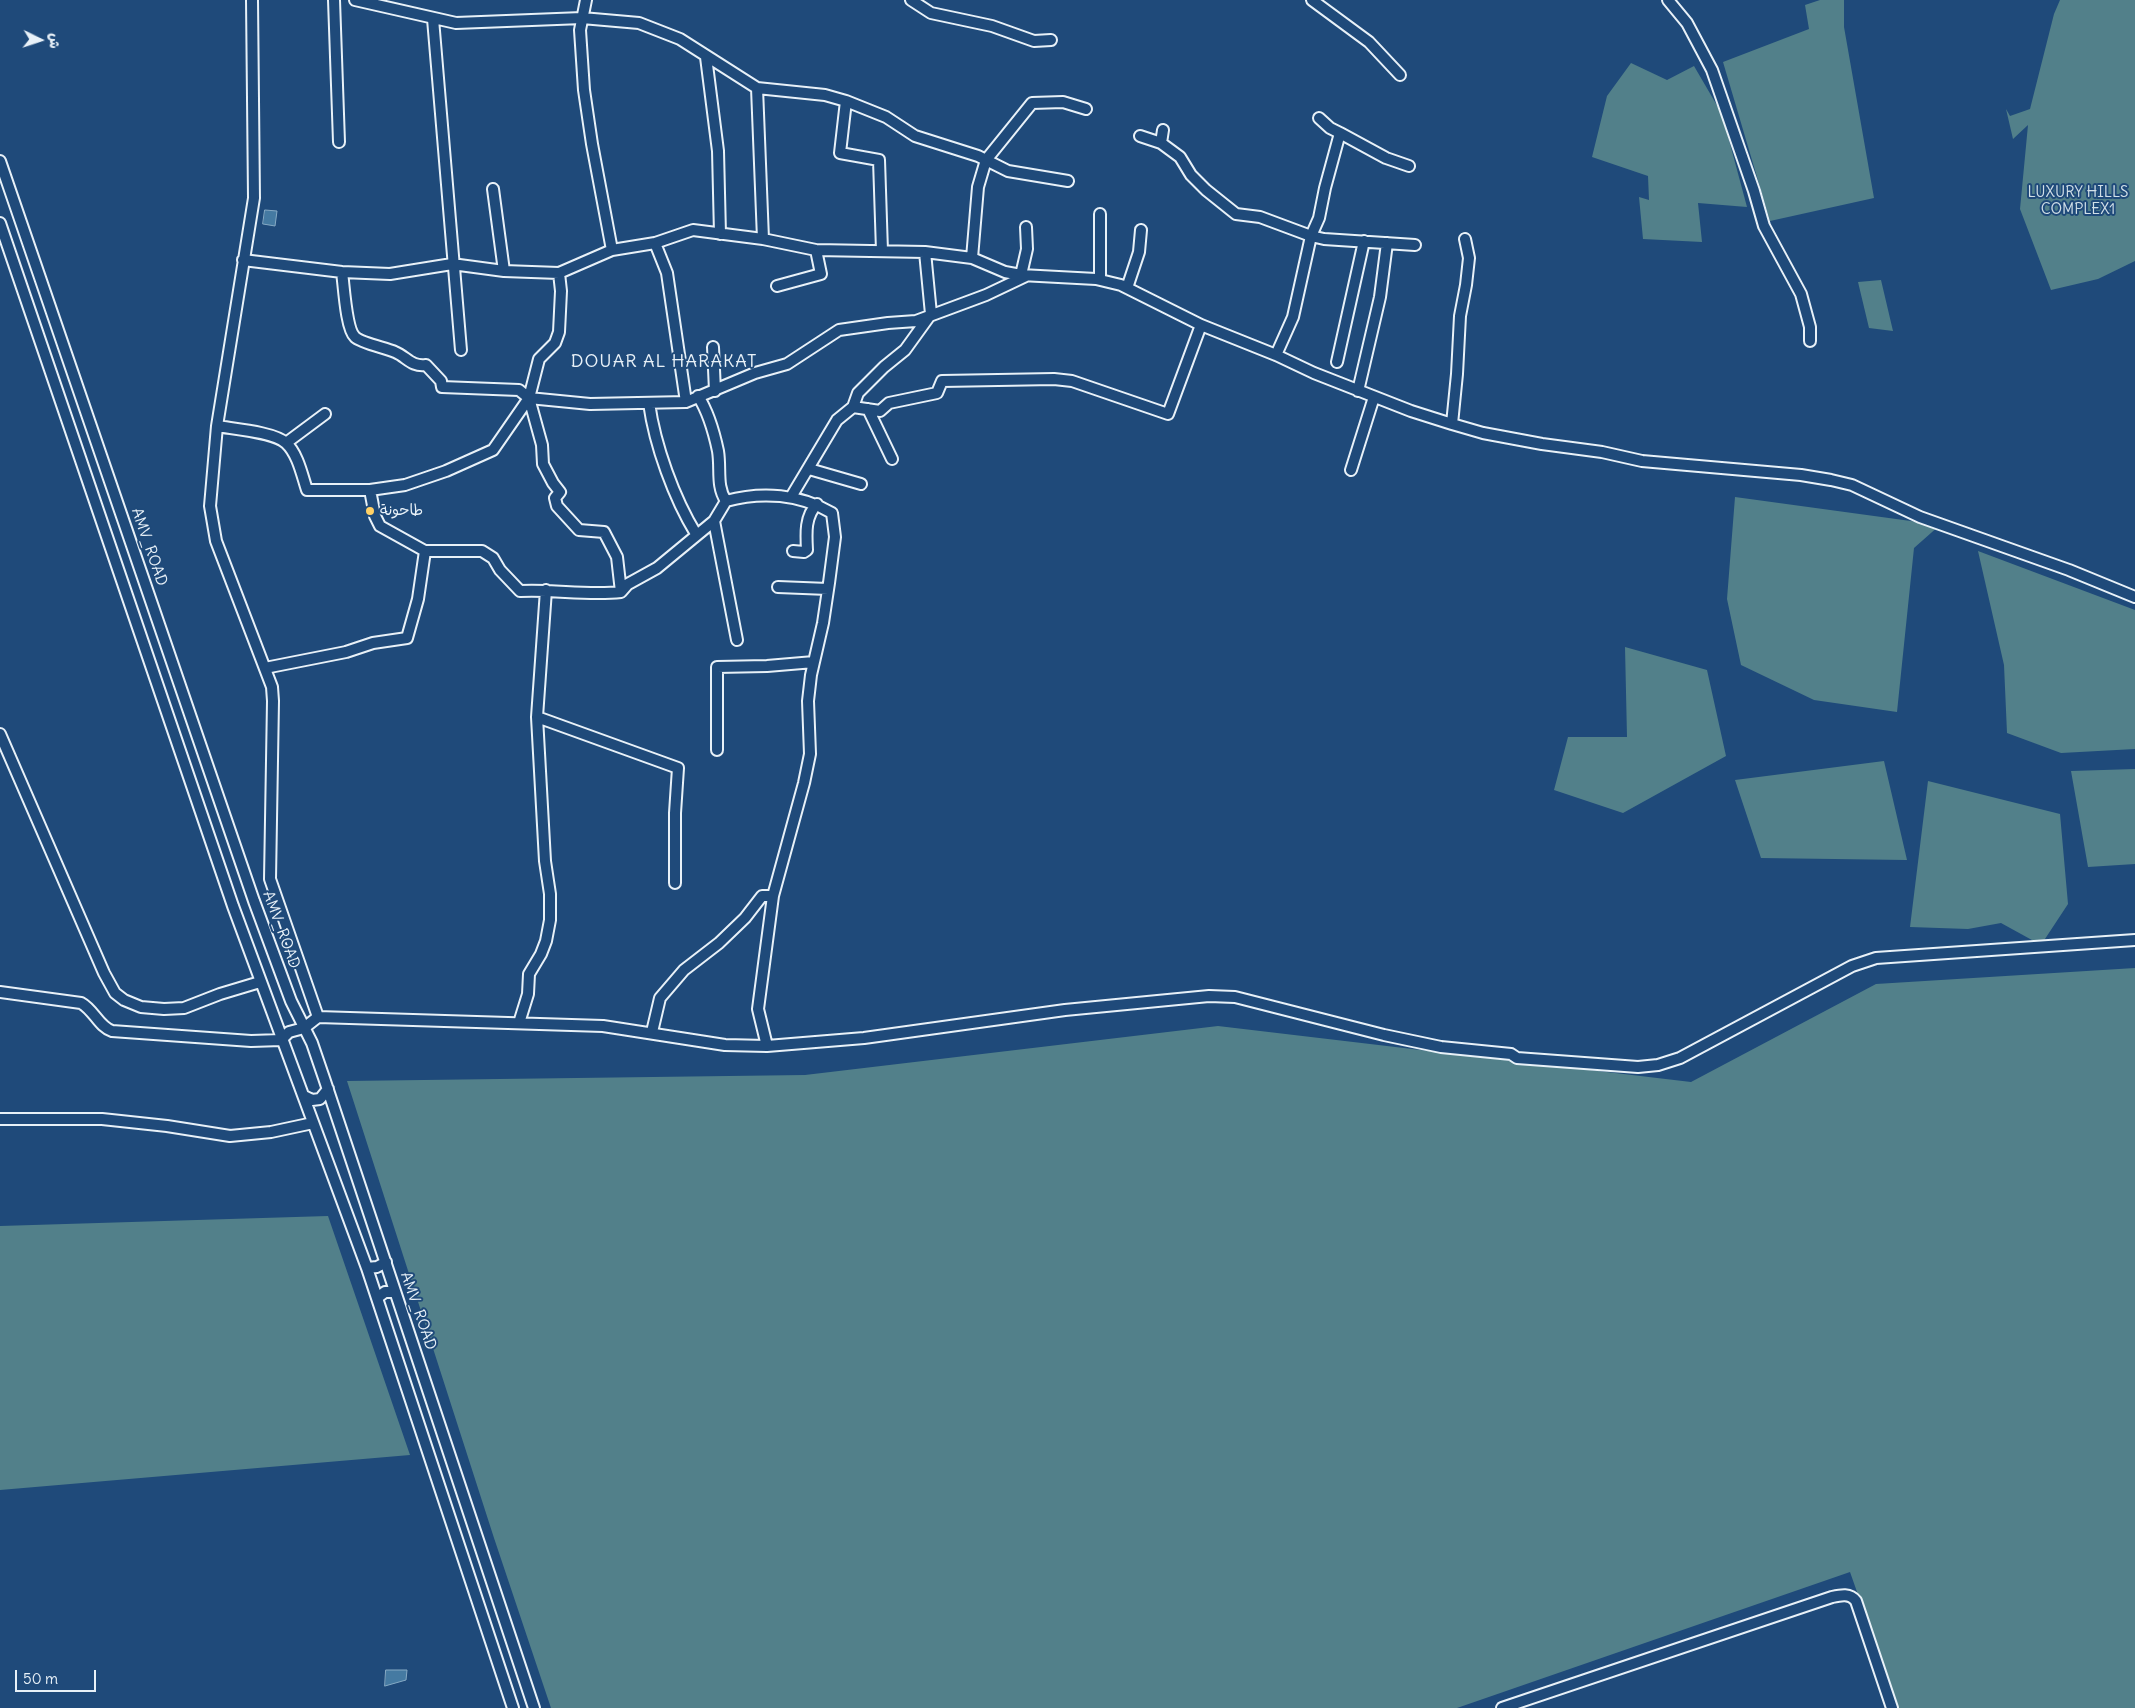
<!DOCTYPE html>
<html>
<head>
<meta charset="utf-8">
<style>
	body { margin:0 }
	#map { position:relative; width:2135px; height:1708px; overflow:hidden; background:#1f4a7a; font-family:Delius,"Playpen Sans Arabic",sans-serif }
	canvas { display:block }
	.north { position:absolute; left:15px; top:15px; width:50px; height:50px; -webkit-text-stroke:4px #1f4a7a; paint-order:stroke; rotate:94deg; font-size:14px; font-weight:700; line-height:20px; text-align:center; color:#e8f1f8 }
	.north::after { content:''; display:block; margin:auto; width:18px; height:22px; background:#e8f1f8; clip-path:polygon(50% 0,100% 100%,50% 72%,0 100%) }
	.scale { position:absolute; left:15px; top:1670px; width:81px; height:22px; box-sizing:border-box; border:2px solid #e8f1f8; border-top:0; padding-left:6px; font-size:15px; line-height:18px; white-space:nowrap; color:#e8f1f8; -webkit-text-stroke:4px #1f4a7a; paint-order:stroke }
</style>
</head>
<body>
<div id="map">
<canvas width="2135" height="1708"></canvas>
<div class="north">ش</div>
<div class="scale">50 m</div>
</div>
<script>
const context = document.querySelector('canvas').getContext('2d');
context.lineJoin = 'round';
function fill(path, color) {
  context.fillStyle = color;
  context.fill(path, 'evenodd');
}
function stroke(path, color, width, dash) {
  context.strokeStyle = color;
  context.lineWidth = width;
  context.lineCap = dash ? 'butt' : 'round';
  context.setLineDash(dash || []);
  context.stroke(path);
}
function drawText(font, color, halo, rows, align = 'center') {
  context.font = font + ' Delius,"Playpen Sans Arabic",sans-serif';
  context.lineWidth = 4;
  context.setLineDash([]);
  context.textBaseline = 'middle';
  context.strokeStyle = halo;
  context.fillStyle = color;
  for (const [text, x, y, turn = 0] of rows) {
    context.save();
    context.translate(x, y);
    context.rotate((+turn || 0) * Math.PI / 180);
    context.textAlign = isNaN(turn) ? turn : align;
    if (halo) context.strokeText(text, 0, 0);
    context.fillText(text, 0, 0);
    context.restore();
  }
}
fill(new Path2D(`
	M1820 0H1844V27L1874 198 1770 221 1723 62 1809 29 1805 5Z
	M2060 0H2135V261L2098 279 2051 290 2020 209 2028 125 2013 139 2006 109 2010 116 2030 109 2054 14Z
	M1631 63 1667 80 1694 66 1722 114 1747 207 1698 203 1702 242 1643 239 1639 197 1649 200 1648 176 1592 157 1607 96Z
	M1881 280 1893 331 1869 328 1858 282Z
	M1735 497 1940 525 1914 548 1897 712 1814 700 1741 665 1727 599Z
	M1978 551 2135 610V749L2061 753 2007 733 2004 665Z
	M1625 647 1707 670 1726 756 1623 813 1554 790 1568 737H1627Z
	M1884 761 1907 860 1761 858 1735 780Z
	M2135 769V864L2088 867 2071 771Z
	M1928 781 2060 814 2068 904 2041 945 2001 923 1968 929 1910 927Z
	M2135 968V1708H1898L1850 1572 1457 1708H551L494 1538 347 1081 805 1075 1218 1026 1691 1082 1876 984Z
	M328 1216 410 1455 0 1490V1226Z`), '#52808a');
const water = new Path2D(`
	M265 210 277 211 275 226 263 224Z
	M386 1670H407L406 1680 385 1686Z`);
fill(water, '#457aa2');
stroke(water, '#86aac4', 1);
const minor = new Path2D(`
	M252 0 254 198 217 426 210 506 216 541 272 687 273 701 270 879 318 1017 603 1026 725 1045 767 1046 864 1038 1065 1010 1209 996 1235 997 1384 1035 1441 1047 1511 1054 1517 1058 1638 1067 1658 1065 1680 1058 1852 966 1876 958 2135 940
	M334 0 339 142
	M355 0 456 23 582 18 639 23 680 39 757 88
	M586 0 580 30 584 90 592 144 612 250 655 243 693 230 763 239 816 250 925 252 972 258 1005 272 1021 275 1096 279 1121 285 1201 325 1276 355 1314 373 1411 411 1452 424 1483 433 1542 444 1602 452 1642 461 1801 475 1831 480 1852 485 1920 517 2069 570 2135 597
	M911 0 931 13 992 26 1034 41 1051 40
	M1312 0 1369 42 1400 75
	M1668 0 1687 23 1712 70 1754 191 1764 226 1801 294 1810 327V341
	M433 19 461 350
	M706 57 718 151 720 234
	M846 101 840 153 879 160 882 251
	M1319 118 1330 128 1340 133
	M1163 130 1161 143 1180 157 1191 175 1206 190 1236 214 1260 217 1311 236 1324 239 1415 245
	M1140 136 1161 143
	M0 161 254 901 291 1001 312 1043 324 1078 534 1708
	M493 189 504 271
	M0 223 233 906 367 1268 513 1708
	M763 239 757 88 825 95 846 101 886 117 915 136 978 156 1008 171 1068 181
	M655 243 667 273 686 402
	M972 258 978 187 986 160 1032 103 1063 102 1086 109
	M243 260 342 272 390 274 452 264 504 271 559 273 612 250
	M342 272C344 286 346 329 355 337 361 343 386 348 395 352 407 357 411 367 426 365L441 381 442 387 519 390 529 398 590 404 686 402 755 373 787 364 839 330 888 323 916 321 986 295 1026 276
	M1021 275 1027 249 1026 227
	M1100 279V214
	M777 286 821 274 816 250
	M1127 288 1139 252 1141 230
	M713 347 715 391
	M1276 355 1293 317 1311 236 1319 218 1325 188 1340 133 1386 158 1409 166
	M1337 362 1364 241
	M1358 391 1380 297 1387 243
	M698 396C709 413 714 432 718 451 721 469 716 486 726 501
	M529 398 542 445 543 464 553 483 560 492 555 498 557 506 579 530 604 532 617 557 621 592
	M649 403C655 446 674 498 696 534
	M853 407 880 411 889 403 937 393 942 381 1054 379 1072 381 1168 414 1201 325
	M868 409 892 459
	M1452 424 1457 374 1460 316 1466 285 1469 258 1465 239
	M217 426C234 429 274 432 286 443 298 454 302 475 307 490H370L405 485 446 471 493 450 529 398 539 359 555 343 559 332 561 291 559 273
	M286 443 325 414
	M809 469 861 484
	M1351 470 1374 397
	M370 490 375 516 380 526 425 551
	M791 497 837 420 853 407 858 393 884 367 905 350 931 314 925 252
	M714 521 737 640
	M793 551 804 552 807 550C806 533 805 516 817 504
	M778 587 828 589
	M265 668 346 652 373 643 407 638 418 599 425 551H482L493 558 500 570 520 591C554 589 587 596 621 592L628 584 657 568 714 521 726 501C762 491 800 494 832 513L835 537 829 583 823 623 811 675 808 701 810 754 804 783 773 896 758 1009 767 1046
	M537 717 678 768 675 813V883
	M0 734 104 973 115 993 124 1000 141 1007 164 1009 184 1008 220 994 260 982
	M717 750V667L767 666 814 662
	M0 992 81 1003C94 1010 99 1027 112 1031L251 1041 281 1040 289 1032 304 1028 318 1017
	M519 1023 528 994 529 974 541 954 546 941 550 920V894L545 861 537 717 546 590
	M652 1032 660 998 684 970 719 943 745 918 762 896H773
	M304 1096 312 1100 320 1099 328 1089
	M0 1119H102L167 1126 230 1136 271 1132 313 1123
	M367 1268 377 1267 386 1262
	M377 1298 385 1292H395
	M1502 1708 1832 1597C1841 1595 1850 1593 1856 1601L1892 1708`);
stroke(minor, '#e8f1f8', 14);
stroke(minor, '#1f4a7a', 10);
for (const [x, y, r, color] of [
	[370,511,5,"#ffd166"]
]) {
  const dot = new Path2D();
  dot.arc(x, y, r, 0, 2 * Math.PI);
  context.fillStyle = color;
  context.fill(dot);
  stroke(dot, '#1f4a7a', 2);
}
drawText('15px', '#d2e0e8', '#1f4a7a', [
	["LUXURY HILLS",2078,193],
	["COMPLEX1",2078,210]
]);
drawText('15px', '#e8f1f8', '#1f4a7a', [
	["طاحونة",380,511]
], 'left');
drawText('15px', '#e8f1f8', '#1f4a7a', [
	["AMV_ROAD",149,547,71],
	["AMV_ROAD",281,930,70],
	["AMV_ROAD",418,1311,71]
]);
context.letterSpacing = '1px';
drawText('18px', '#e8f1f8', '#1f4a7a', [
	["DOUAR AL HARAKAT",664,362]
]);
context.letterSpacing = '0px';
</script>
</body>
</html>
